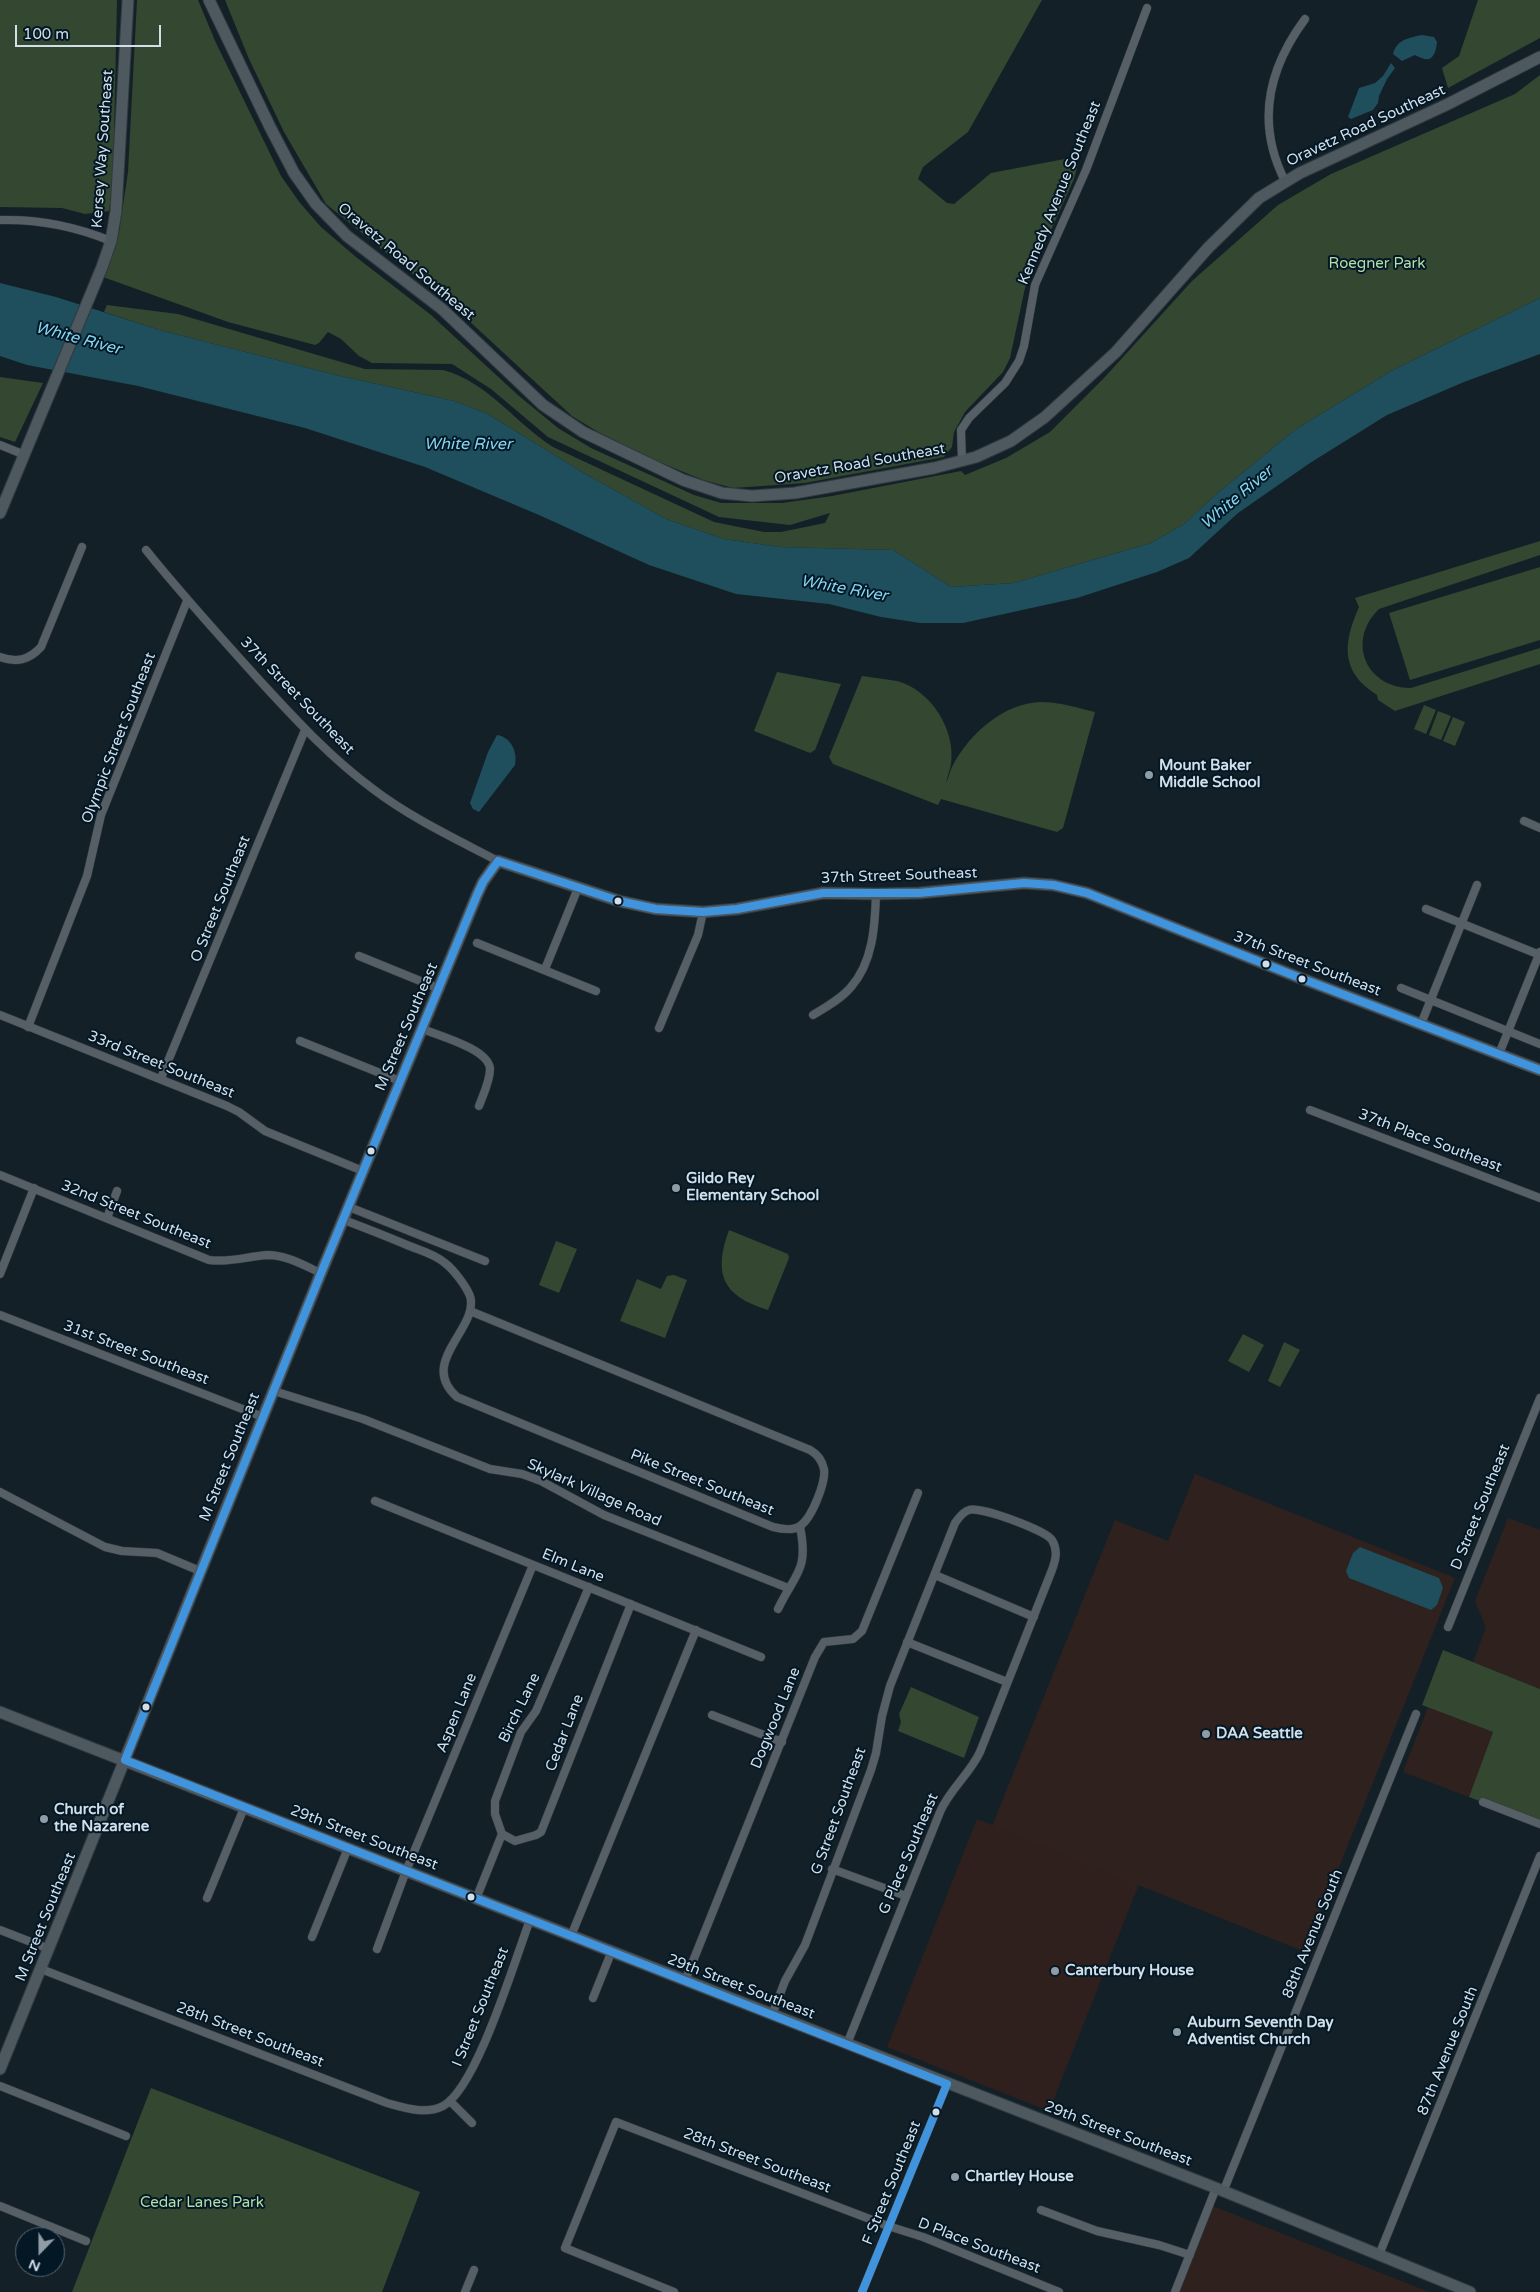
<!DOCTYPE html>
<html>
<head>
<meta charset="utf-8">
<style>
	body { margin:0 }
	#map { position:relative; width:1540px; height:2292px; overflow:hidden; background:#142027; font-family:"Varela Round",sans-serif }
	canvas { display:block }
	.north { position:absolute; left:15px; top:2227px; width:50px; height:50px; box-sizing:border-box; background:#031725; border:1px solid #566773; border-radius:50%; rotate:202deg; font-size:14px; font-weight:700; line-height:20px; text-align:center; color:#d2dfe9 }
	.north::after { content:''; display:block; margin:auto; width:18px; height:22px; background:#909ca5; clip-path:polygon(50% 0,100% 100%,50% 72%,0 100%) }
	.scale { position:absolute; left:15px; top:25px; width:146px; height:22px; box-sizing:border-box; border:2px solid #d2dfe9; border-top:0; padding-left:6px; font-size:15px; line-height:18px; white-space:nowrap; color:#d2dfe9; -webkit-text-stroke:4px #031725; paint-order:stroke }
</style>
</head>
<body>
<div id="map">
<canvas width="1540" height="2292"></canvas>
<div class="north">N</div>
<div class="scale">100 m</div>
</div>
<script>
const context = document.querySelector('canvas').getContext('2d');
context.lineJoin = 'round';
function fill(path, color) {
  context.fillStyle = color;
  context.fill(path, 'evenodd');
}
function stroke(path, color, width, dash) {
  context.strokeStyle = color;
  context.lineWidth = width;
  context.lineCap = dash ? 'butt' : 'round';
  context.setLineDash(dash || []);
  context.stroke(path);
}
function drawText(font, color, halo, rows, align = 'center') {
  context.font = font + ' "Varela Round",sans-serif';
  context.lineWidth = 4;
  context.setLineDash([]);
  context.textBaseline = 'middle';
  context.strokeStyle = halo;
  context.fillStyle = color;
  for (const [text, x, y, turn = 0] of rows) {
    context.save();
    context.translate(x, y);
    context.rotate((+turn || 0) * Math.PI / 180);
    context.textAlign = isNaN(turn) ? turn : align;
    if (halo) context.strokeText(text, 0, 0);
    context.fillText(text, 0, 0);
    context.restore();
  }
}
fill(new Path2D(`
	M977 1819 1139 1884 1049 2111 887 2047Z`), '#2f201e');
fill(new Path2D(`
	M1195 1474 1455 1578 1305 1952 992 1826 1115 1520 1168 1541Z
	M1508 1518 1540 1530V1689L1473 1662 1486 1627 1475 1601Z
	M1428 1707 1493 1732 1469 1797 1403 1772Z
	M1213 2206 1429 2292H1179Z`), '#2f211d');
fill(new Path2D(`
	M0 0H117L113 181 109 211 85 214 62 208 0 207Z
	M137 0H198L216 43 281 176 300 203 321 227 356 257 431 315 519 396 558 428 591 448 694 495 721 503H782L832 496 961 471 965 475 1006 458 1050 432 1104 378 1192 281 1278 205 1331 174 1515 94 1540 75V298L1391 371 1295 430 1220 491 1184 524 1151 543 1014 583 951 587 893 550 780 547 724 539 666 519 582 472 486 413 454 401 336 375 163 331 104 312 107 305 178 314 365 369 443 370C488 382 515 423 553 447L714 522 764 532H781L825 523 830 513 790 525 719 517 548 437 491 389 452 364 372 363 359 356 341 339 328 332 319 343 315 345 228 322 103 277 119 232 128 172Z
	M225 0H1042L968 132 923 167 918 179 947 203 954 204 991 173 1070 158 1078 164 1074 179 1025 288 1010 358 1003 372 965 412 954 432 952 447 944 457 805 483 733 488 703 480 659 462 598 432 572 416 455 308 326 204 284 132 249 59Z
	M1478 0H1540V38L1448 88 1442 68 1459 56Z
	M0 377 43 383 15 442 0 437Z
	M1540 541V555L1379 609C1346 641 1366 688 1411 688L1540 648V664L1395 711 1378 700 1377 695C1340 672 1343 643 1359 607L1355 598Z
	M1540 567V640L1410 680 1389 613Z
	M777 672 841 684 815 750 810 753 754 731Z
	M862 676C874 678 886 679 897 681 931 690 956 730 951 764 950 770 947 777 946 783 949 777 950 770 953 765 970 733 1004 703 1041 702 1059 702 1078 708 1095 712L1063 828 1057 832 941 799 938 805 833 764 829 757Z
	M1424 705 1436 710 1426 734 1414 729Z
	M1438 711 1451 716 1441 740 1429 735Z
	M1453 717 1465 722 1455 746 1443 741Z
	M729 1230 788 1254 789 1258 768 1310C722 1296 713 1274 729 1230Z
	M556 1241 577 1249 559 1293 539 1285Z
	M674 1275 687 1280 665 1338 620 1321 637 1279 661 1289 667 1276Z
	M1243 1334 1264 1345 1249 1372 1228 1361Z
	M1284 1342 1300 1350 1280 1387 1268 1381Z
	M1443 1650 1540 1689V1824L1469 1797 1493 1732 1422 1705Z
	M911 1687 979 1717 964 1758 898 1731 901 1722 899 1714Z
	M151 2088 420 2192 382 2292H72Z`), '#334731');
fill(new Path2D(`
	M1422 35 1434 37 1437 42C1435 60 1429 63 1415 55L1402 61 1393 54C1397 39 1409 38 1422 35Z
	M1391 63 1395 68 1387 79 1379 96 1378 103 1373 110 1351 119 1348 117 1359 88 1375 83 1383 76Z
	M0 283 56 297 163 331 336 375 454 401 486 413 582 472 666 519 724 539 780 547 893 550 951 587 1014 583 1151 543 1184 524 1220 491 1295 430 1391 371 1540 298V354L1464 382 1387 415 1310 463 1238 513 1189 558 1157 572 1077 598 963 623H920L881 617 829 604 736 594 649 565 539 515 425 467 305 428 138 386 27 365 0 356Z
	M497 735C511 737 518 752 515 765L479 812 473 809 470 803 488 752Z
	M1360 1547 1439 1578 1443 1588 1437 1605 1431 1610 1349 1578 1346 1571 1353 1553Z`), '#1f4e5d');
const street = new Path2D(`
	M1285 181C1256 124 1268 69 1305 19
	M0 220C37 219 77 227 111 241
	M0 445 25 455
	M962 461 961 430 969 418 1005 383 1019 361 1024 346 1035 285 1086 170 1147 8
	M146 550C183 596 222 639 261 682 296 720 331 758 373 789 411 818 456 839 498 861
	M0 657C17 663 29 660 41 647L82 547
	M1524 821 1540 828
	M1426 909 1540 955
	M477 943 596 991
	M359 956 440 989
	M545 969 578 888
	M1401 988 1540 1044
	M0 1015 227 1106 239 1112 265 1131 363 1171
	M813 1015C826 1007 841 999 851 987 873 962 875 926 876 894
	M1421 1024 1477 885
	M28 1027 87 876 101 815 187 601
	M659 1028 698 935 703 912
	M423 1029C439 1036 489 1049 490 1069 490 1081 483 1095 479 1106
	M300 1041 400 1081
	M1499 1054 1540 952
	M161 1078 305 730
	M1310 1110 1540 1198
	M0 1175 209 1260C230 1263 248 1256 268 1255 286 1255 305 1266 321 1273
	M349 1207 485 1261
	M107 1218 117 1191
	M344 1220C365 1228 386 1236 407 1245 419 1250 435 1254 445 1263 454 1270 466 1286 470 1296 480 1328 417 1362 457 1397L773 1527C781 1529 793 1531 800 1526 812 1518 826 1482 824 1469 822 1460 817 1454 810 1450L470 1311
	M0 1274 34 1188
	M0 1315 263 1417
	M274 1391 363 1419 490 1469 522 1474 541 1481 604 1515 788 1588
	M0 1492 105 1547 122 1551 157 1553 200 1571
	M375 1501 761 1657
	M935 1575 1034 1617
	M778 1609C795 1573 809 1571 800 1527
	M1448 1627 1540 1398
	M907 1642 1007 1682
	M712 1715 782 1742
	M1483 1802 1540 1824
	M502 1834 515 1841 536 1835 541 1832 631 1604
	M832 1869 906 1896
	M207 1898 244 1808
	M476 1899 502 1834 495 1814V1801L521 1732 536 1711 589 1587
	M0 1930 49 1949
	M571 1936 696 1630
	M312 1937 348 1848
	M377 1949 406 1871 533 1565
	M41 1969 387 2103C405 2108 426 2115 443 2106 477 2088 515 1959 530 1920
	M685 1981 815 1657 824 1642 853 1639 862 1631 918 1493
	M593 1998 611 1953
	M772 2015 785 1981 805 1945 871 1770 876 1753 882 1716 890 1686 955 1523C959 1518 962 1512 969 1510 980 1506 1045 1530 1052 1540 1058 1550 1056 1559 1052 1570L980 1752C969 1775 950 1789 940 1812L847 2044
	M0 2086 126 2136
	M450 2101 472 2123
	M1223 2192 1416 1714
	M0 2206 86 2241
	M1041 2210 1097 2231 1159 2245 1190 2255
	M1379 2255 1540 1856
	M465 2292 474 2270
	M674 2292 565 2248 616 2122 888 2226 923 2237 1059 2292
	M862 2292 947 2084
	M1175 2292 1216 2188`);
const secondary = new Path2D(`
	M209 0 270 127 294 173 316 204 347 236 442 309 543 405 583 432 683 480 722 493 752 496 795 493 934 468 976 457 1011 441 1045 417 1116 352 1208 248 1259 198 1300 173 1448 104 1540 57
	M0 513 102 267 111 241 116 211 128 0
	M0 1712 1216 2188 1470 2292
	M0 2069 321 1273 477 895 483 882 498 861 619 901 656 909 703 912 737 909 823 893 876 894 919 893 1024 883 1053 885 1087 893 1295 976 1540 1070`);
stroke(street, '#30393f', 9);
stroke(secondary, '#30393f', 13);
stroke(street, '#565f65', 8);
stroke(secondary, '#4d585f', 11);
stroke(new Path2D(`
	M498 861 619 901 656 909 703 912 737 909 823 893H919L1024 883 1053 885 1087 893 1295 976 1540 1070
	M125 1760 321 1273 477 895 483 882 498 861
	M125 1760 947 2084
	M862 2292 947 2084`), '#4094de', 8);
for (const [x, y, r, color] of [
	[1149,775,5,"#909ca5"],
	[618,901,4.5,"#d2dfe9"],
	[1266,964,4.5,"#d2dfe9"],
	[1302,979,4.5,"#d2dfe9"],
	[371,1151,4.5,"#d2dfe9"],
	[676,1188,5,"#909ca5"],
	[146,1707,4.5,"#d2dfe9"],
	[1206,1734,5,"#909ca5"],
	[44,1819,5,"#909ca5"],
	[471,1897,4.5,"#d2dfe9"],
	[1055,1971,5,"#909ca5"],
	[1177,2032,5,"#909ca5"],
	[936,2112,4.5,"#d2dfe9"],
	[955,2177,5,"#909ca5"]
]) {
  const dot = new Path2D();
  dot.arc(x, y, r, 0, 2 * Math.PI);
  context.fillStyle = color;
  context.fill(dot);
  stroke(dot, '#031725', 2);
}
drawText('15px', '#d2dfe9', '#031725', [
	["Oravetz Road Southeast",1366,126,-25],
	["Kersey Way Southeast",103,149,-86],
	["Kennedy Avenue Southeast",1060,193,-68],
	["Oravetz Road Southeast",406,262,40],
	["Oravetz Road Southeast",860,464,-10],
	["37th Street Southeast",297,696,46],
	["Olympic Street Southeast",119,738,-69],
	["37th Street Southeast",899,876,-2],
	["O Street Southeast",221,899,-68],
	["37th Street Southeast",1307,964,21],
	["M Street Southeast",407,1027,-67],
	["33rd Street Southeast",161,1065,22],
	["37th Place Southeast",1430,1141,21],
	["32nd Street Southeast",136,1215,22],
	["31st Street Southeast",136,1353,21],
	["M Street Southeast",230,1457,-68],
	["Pike Street Southeast",702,1483,22],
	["Skylark Village Road",594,1493,24],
	["D Street Southeast",1481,1507,-68],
	["Elm Lane",573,1566,22],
	["Birch Lane",520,1708,-64],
	["Aspen Lane",457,1713,-68],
	["Dogwood Lane",776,1718,-68],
	["Cedar Lane",565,1733,-69],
	["G Street Southeast",839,1811,-70],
	["29th Street Southeast",364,1838,21],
	["G Place Southeast",909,1854,-67],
	["M Street Southeast",46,1917,-68],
	["88th Avenue South",1313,1934,-68],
	["29th Street Southeast",741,1987,21],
	["I Street Southeast",481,2007,-68],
	["28th Street Southeast",250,2035,21],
	["87th Avenue South",1448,2051,-68],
	["29th Street Southeast",1118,2134,21],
	["28th Street Southeast",757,2161,21],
	["F Street Southeast",892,2183,-68],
	["D Place Southeast",979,2246,21]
]);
drawText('15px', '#b3dfa7', '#031725', [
	["Roegner Park",1377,264],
	["Cedar Lanes Park",202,2203]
]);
drawText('bold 15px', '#d2dfe9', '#031725', [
	["Mount Baker",1159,766],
	["Middle School",1159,783],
	["Gildo Rey",686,1179],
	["Elementary School",686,1196],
	["DAA Seattle",1216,1734],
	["Church of",54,1810],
	["the Nazarene",54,1827],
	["Canterbury House",1065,1971],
	["Auburn Seventh Day",1187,2023],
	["Adventist Church",1187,2040],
	["Chartley House",965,2177]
], 'left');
drawText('italic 16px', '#84d7f1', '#031725', [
	["White River",78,339,15],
	["White River",468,445],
	["White River",1237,498,-40],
	["White River",844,589,10]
]);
</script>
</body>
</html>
